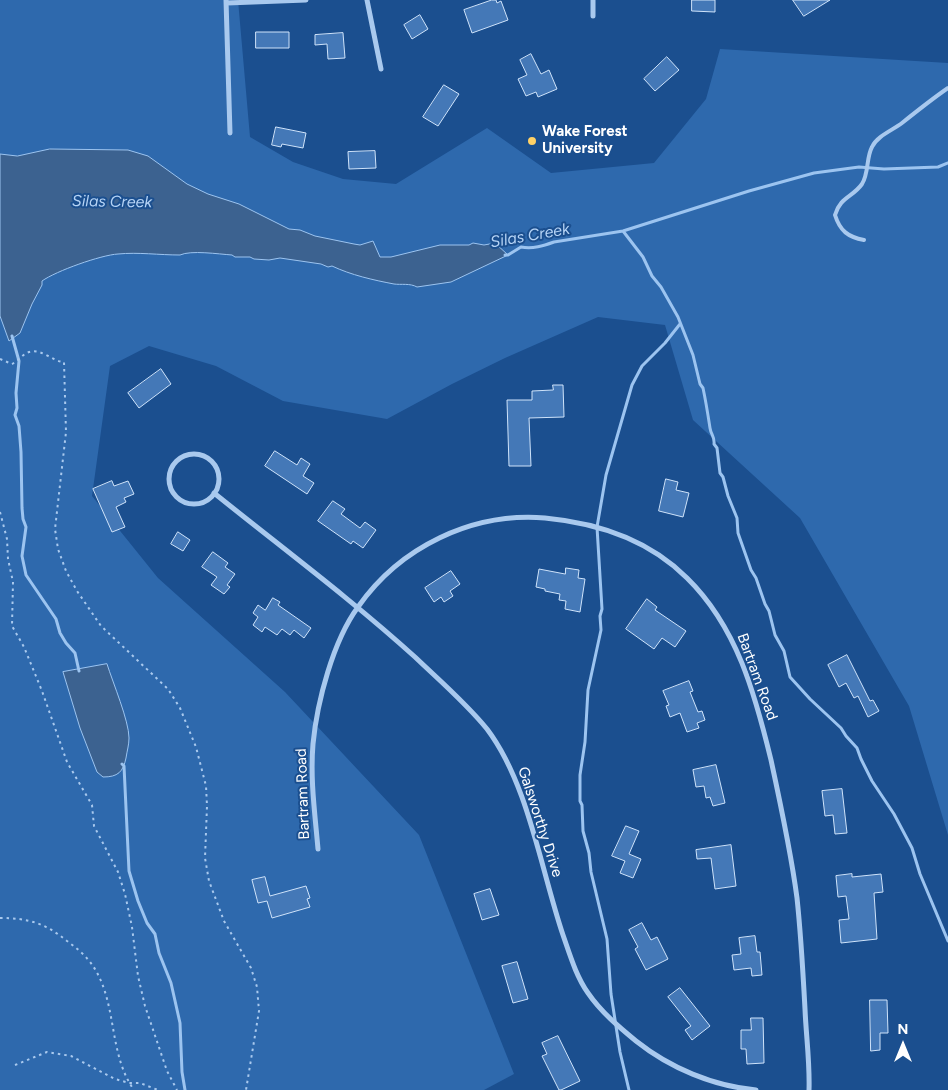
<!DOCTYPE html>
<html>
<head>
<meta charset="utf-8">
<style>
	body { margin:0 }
	#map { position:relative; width:948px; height:1090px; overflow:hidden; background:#1b4f8f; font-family:Figtree,sans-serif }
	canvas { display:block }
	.north { position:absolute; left:878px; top:1020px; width:50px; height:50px; -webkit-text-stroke:4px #1b4f8f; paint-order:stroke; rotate:0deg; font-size:14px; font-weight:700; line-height:20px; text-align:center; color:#fff }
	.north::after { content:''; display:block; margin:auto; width:18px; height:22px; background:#fff; clip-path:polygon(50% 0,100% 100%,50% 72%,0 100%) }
</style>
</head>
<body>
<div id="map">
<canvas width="948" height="1090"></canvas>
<div class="north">N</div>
</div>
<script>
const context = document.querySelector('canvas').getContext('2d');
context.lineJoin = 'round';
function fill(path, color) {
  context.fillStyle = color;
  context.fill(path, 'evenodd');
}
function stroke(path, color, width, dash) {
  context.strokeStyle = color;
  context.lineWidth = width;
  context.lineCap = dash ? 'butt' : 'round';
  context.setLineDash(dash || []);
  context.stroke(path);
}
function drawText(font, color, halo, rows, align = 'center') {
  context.font = font + ' Figtree,sans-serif';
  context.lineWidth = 4;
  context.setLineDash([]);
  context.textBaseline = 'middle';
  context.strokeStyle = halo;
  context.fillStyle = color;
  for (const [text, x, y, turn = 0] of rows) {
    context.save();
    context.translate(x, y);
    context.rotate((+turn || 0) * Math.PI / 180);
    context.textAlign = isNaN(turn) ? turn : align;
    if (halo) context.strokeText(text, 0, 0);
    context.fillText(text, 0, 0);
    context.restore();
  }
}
fill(new Path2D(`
	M0 0H238L250 137 293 162 343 179 396 184 487 128 551 173 654 163 706 99 720 49 948 63V835L909 706 800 518 693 420 665 325 598 317 505 358 452 384 387 419 283 401 216 366 149 346 110 366 92 496 158 578 285 692 419 835 514 1074 484 1090H0Z`), '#2e69ad');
const water = new Path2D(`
	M50 149 128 150 148 156 187 184 208 194 239 204 289 229 300 230 315 236 354 244 360 245 373 241 380 257H391L440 245H469L473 243 484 245 495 243 508 255 451 282 417 287C410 283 401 285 394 284 373 280 351 275 332 266L328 267 321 264 280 258 269 260 254 259 250 257H235L232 255C218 254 191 250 180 255 159 255 138 252 118 254 101 255 56 271 42 281V285L32 304 20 333 9 341 0 316V154L17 156Z
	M107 664C113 683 129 721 129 738 129 745 127 751 126 758 123 772 118 777 103 777L97 772 80 728 63 672Z`);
fill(water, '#3c6290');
stroke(water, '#9cc4f0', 1);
stroke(new Path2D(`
	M623 231 643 257 652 276 661 287 678 317 693 355 700 384 703 388C706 402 708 415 710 428 711 435 715 437 714 444L717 448 720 473 723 477 728 496 737 518 738 533 751 570 756 578 765 604 769 611 775 635 784 651 790 677 810 699 841 728 846 736 857 748 861 759 872 781 894 814 912 848 920 874 948 941
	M505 255H508L521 247C533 249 543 246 554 242L623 231 749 191 814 173 859 167 884 169 938 167 948 163
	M12 336 19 361 16 393 17 408 15 415 19 426 21 452 22 508 23 519 26 527 22 556 26 575 56 619 60 633 66 643 75 653 79 671
	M122 764 124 766 129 871 138 901 147 923 155 934 159 953 171 983 180 1023 182 1072 185 1090
	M629 1090 620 1052 611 994 607 939 591 872 589 853 583 831 582 805 580 801V775L585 742 588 690 601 630 600 616 602 609 597 527 606 475 632 385 642 366 665 343 680 324`), '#9cc4f0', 3);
const building = new Path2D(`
	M492 0H496L497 3 501 1 508 20 472 33 464 10Z
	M692 0H715V12L692 11Z
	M793 0H830L804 16Z
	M420 15 428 29 412 39 404 25Z
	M256 32H289V48H256Z
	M343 33 345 58 328 59 327 44 315 45V35Z
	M531 54 541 74 549 70 557 89 538 97 536 92 526 96 518 79 527 75 520 60Z
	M667 57 679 70 655 91 644 79Z
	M444 85 459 94 438 126 423 117Z
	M276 127 306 133 303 148 282 144 281 147 272 145Z
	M375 151 376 168 349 169 348 152Z
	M161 369 171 384 139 408 128 393Z
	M553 385H563L564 417 529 418 531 466H509L507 400H532V391L553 390Z
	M275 451 297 465 301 458 310 464 303 476 314 483 307 494 265 466Z
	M666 479 678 482 676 490 689 493 683 517 659 511Z
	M112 481 114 486 128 481 134 494 124 498 126 502 116 507 125 527 112 532 93 489Z
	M333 501 345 509 341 514 360 528 365 522 376 530 363 548 353 541 351 544 318 521Z
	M178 532 190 540 183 551 171 544Z
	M213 552 228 563 225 567 235 574 227 585 230 587 224 594 211 585 217 577 202 567Z
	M566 568 579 570 578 578 585 579 580 612 565 609 566 601 559 600 560 594 545 591V589L536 587 539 569 565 574Z
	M451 571 460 584 450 591 453 596 444 602 441 597 434 602 425 588Z
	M273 598 280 602 278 605 311 628 304 638 294 630 290 635 282 629 277 635 265 627 262 632 253 625 258 617 253 613 258 605 265 610Z
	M647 599 657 607 655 610 686 631 675 647 662 638 654 649 626 629Z
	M847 655 870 701 873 700 879 711 868 717 858 696 854 698 846 683 839 687 828 665Z
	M689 681 693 691 690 692 698 712 702 711 705 720 697 723 699 728 687 732 680 713 670 717 666 706 669 705 663 691Z
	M716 765 725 803 713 806 710 797 706 798 704 786 696 787 693 770Z
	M842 789 847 833 835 834 833 815 825 816 822 791Z
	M626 826 639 831 629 854 641 859 633 878 620 873 625 861 612 856Z
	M731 845 736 886 715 889 711 858 697 859 696 850Z
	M852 874V877L881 874 883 892 874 893 877 939 841 943 839 920 849 919 846 896 838 897 836 876Z
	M265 877 270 896 306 886 310 898 307 899 310 907 272 918 267 901 258 903 252 880Z
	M490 889 499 915 482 920 474 894Z
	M642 923 651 940 657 937 668 959 646 970 635 949 638 947 629 930Z
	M755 936 757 952H760L762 975 752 976 751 968 734 970 732 955 741 954 739 938Z
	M517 962 528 999 513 1003 502 966Z
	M680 988 710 1026 692 1040 685 1030 691 1026 668 997Z
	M870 1000H887L888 1033H880V1050L871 1051Z
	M751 1018H763L764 1063 747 1064 746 1049H741V1030H751Z
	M558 1036 580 1081 561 1090H559L542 1056 547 1054 542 1043Z`);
fill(building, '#4478b7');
stroke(building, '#cfe3fa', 1);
stroke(new Path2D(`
	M0 359 12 364C18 361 23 354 29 352 42 348 53 362 64 362L66 432 55 529 58 549 66 571 77 591 101 626 168 689 180 708 196 747 206 786 207 806 205 858 209 881 224 921 251 968 257 987 259 1011 246 1090
	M0 512 7 539 8 559 13 582 12 626 24 647 42 691 67 762 92 805 94 826 118 872 125 894 132 927 138 976 145 1006 167 1071 177 1090
	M0 918C28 918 45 923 67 941 78 949 89 958 96 971 117 1007 109 1055 134 1090
	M15 1065 47 1052 71 1056 115 1079 129 1083H140L158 1090`), '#a9c9ee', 2, [2.5, 4]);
stroke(new Path2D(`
	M864 240C848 237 840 231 835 215 840 197 853 197 862 184 869 173 866 158 872 147 877 136 893 130 902 123 917 111 932 99 948 88`), '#a9c9ee', 4);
stroke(new Path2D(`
	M226 0 230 133
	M367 0 381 69
	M227 3 306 0
	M593 16V0
	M169 479a25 25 0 1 1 50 0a25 25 0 1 1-50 0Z
	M214 493C281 547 351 599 415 657 439 680 466 703 487 729 528 783 541 870 563 935 570 955 576 976 588 993 601 1012 619 1027 636 1041 670 1068 713 1086 756 1090
	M318 849C315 814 310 779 313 744 317 702 333 641 358 607 400 547 472 512 545 518 598 523 648 539 687 578 737 627 755 694 771 760 781 806 791 852 797 898 801 935 803 972 805 1009 806 1035 810 1063 809 1090`), '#a9c9ee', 5);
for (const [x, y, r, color] of [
	[532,141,5,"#ffd166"]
]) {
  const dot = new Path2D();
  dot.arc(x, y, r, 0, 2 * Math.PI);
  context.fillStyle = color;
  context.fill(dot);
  stroke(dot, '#1b4f8f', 2);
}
drawText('bold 15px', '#fff', '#1b4f8f', [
	["Wake Forest",542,132],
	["University",542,149]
], 'left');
drawText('15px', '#fff', '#1b4f8f', [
	["Bartram Road",757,677,70],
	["Bartram Road",303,794,-92],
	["Galsworthy Drive",540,822,72]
]);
drawText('italic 16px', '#b5d3f5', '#1b4f8f', [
	["Silas Creek",112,202,1],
	["Silas Creek",530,236,-10]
]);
</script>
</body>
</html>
